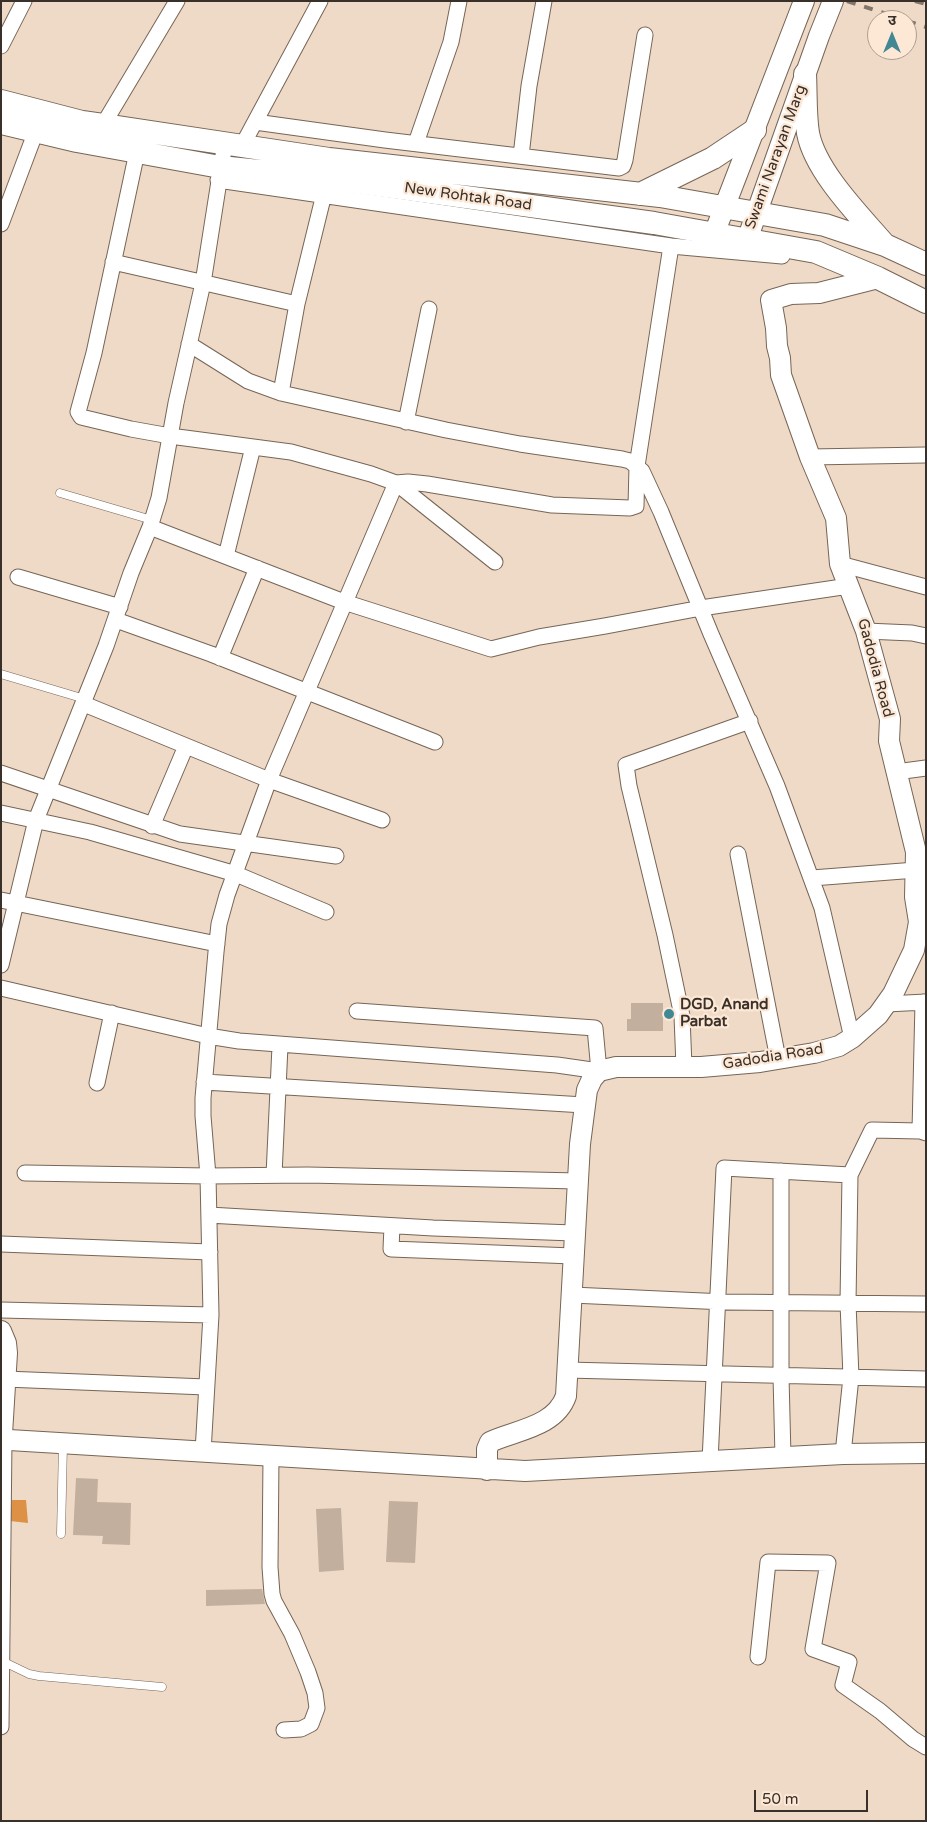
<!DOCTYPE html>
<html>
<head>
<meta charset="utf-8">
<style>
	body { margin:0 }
	#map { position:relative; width:927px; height:1822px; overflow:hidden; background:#efdac8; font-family:"Varela Round","Noto Sans Devanagari",sans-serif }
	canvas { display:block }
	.frame { position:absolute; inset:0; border:2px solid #383029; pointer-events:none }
	.north { position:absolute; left:867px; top:10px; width:50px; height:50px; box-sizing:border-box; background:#fde7d5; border:1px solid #ae9e90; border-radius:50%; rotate:0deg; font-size:14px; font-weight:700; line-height:20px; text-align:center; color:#383029 }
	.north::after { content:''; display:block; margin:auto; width:18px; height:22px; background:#428794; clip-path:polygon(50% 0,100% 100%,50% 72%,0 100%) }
	.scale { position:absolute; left:754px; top:1790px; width:114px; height:22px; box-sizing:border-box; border:2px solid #383029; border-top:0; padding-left:6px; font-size:15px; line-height:18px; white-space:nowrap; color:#383029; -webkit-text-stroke:4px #fde7d5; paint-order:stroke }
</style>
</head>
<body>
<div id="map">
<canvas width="927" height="1822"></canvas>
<div class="frame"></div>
<div class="north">उ</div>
<div class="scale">50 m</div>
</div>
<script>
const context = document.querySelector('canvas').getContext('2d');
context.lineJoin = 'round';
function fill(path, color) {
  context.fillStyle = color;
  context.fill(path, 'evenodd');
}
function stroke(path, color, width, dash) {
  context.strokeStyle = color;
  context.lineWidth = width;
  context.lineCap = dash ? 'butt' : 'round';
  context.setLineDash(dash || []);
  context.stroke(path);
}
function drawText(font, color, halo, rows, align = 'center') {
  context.font = font + ' "Varela Round",sans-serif';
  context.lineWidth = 4.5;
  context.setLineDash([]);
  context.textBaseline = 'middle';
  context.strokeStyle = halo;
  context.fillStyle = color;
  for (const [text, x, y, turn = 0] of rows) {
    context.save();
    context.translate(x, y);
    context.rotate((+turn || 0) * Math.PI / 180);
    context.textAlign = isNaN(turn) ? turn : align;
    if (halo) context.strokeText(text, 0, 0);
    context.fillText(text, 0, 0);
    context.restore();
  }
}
fill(new Path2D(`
	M12 1500H26L28 1523 10 1521Z`), '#dc9147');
fill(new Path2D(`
	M631 1003H663V1031H627V1019H631Z
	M76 1478 98 1479 97 1502 131 1503 130 1545 102 1544 103 1536 73 1535Z
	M389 1501 418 1502 415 1563 386 1562Z
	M341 1508 344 1570 319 1572 316 1509Z
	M262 1589 265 1604 206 1606V1590Z`), '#c3af9e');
const lane = new Path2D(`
	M60 493 152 520
	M1 674 85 699
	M61 1534 63 1444
	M2 1661 29 1674 39 1676 162 1687`);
const street = new Path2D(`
	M1 46 24 1
	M255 122 385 140 619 168 623 166 625 160 645 35
	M103 125 177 1
	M416 143 451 42 459 1
	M242 146 320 1
	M137 152 94 353 78 412 81 417 131 429 170 436 291 452 371 474 396 483 408 482 427 484 552 505 630 508 636 506 637 466 671 246 218 180
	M521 156 529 86 544 1
	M1 224 36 131
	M671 246 782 256
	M113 262 297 304
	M189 344 248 381 281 393 446 430 520 444 622 459 630 461 642 471 661 512 711 634 777 786 822 908 852 1038
	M281 393 297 304 324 194
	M406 422 429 309
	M810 457 926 455
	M150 527 344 602 491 649 539 637 605 626 701 608 849 586
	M226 556 253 447
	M840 564 926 587
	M18 577 120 607
	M116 620 211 654 435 742
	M866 631 912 633 926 636
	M220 658 257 568
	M84 704 269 780 382 820
	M896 772 926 768
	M1 773 180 834 336 856
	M1 813 90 832 236 874 326 912
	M152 826 186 746
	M738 854 778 1059
	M812 878 916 870
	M1 900 217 944
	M1 965 36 820 106 646 131 573 150 527 159 498 176 403 203 283 225 143
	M1 988 208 1036 239 1041 557 1065 599 1071 595 1028 357 1011
	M886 1004 926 1002
	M684 1067 682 1016 665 935 629 786 626 765 750 721
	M204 1082 584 1105
	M97 1083 112 1013
	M920 1131 923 1002
	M781 1171V1376L783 1457
	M25 1173 208 1176 308 1175 578 1181
	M274 1175 280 1046
	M209 1215 433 1228 574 1233
	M392 1226 391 1249 573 1256
	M1 1244 210 1252
	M572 1295 725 1302 926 1304
	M1 1310 211 1315
	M567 1370 926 1379
	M5 1379 206 1387
	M203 1452 211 1315 208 1176 203 1116V1098L216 952 219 924 227 895 269 780 396 483 495 562
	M843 1454 851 1377 848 1303 850 1175 872 1130 920 1131 926 1133
	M271 1456 270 1567 272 1594 274 1601 292 1634 308 1672 315 1693 317 1708 311 1724 301 1729 284 1730
	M710 1461 724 1168 850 1175
	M758 1657 768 1562 828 1563 813 1649 849 1662 843 1685 880 1711 913 1739 926 1747
	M1 1727 4 1439`);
const secondary = new Path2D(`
	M714 234 804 1
	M747 240 819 36 833 1
	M1 1331 6 1343 7 1353 2 1434 4 1439 9 1440 525 1471 843 1454 926 1453
	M487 1470V1449L490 1442C516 1430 555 1427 566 1396L580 1144 587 1090 592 1079 599 1071 616 1067H701L760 1062 814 1053 839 1046 852 1038 878 1015 893 994 914 950 919 922 915 897 916 852 889 741 890 719 866 631 840 564 836 518 810 457 781 375 780 358 777 346 776 328 771 300 791 294 819 293 878 278`);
const primary = new Path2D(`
	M805 74C806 93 805 114 808 133 815 171 859 215 884 244
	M1 101 82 122 103 125 329 159 660 196 825 225 885 245 926 264
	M1 123 77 141 220 167 328 178 654 223 816 252 878 278 926 302
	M640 194 713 158 755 130`);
stroke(lane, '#776555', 9);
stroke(street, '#776555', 17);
stroke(secondary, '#776555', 22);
stroke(primary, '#776555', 24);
stroke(lane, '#fff', 8);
stroke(street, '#fff', 15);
stroke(secondary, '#fff', 20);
stroke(primary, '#fff', 22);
stroke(new Path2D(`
	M847 1 905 20
	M915 1 926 4
	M907 21 926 27`), '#83756a', 4, [9, 9]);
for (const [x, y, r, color] of [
	[669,1014,6,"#428794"]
]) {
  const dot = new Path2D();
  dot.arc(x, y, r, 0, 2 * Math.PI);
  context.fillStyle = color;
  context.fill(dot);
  stroke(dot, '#fde7d5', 2);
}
drawText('15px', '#383029', '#fde7d5', [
	["Swami Narayan Marg",776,157,-70],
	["New Rohtak Road",468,197,8],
	["Gadodia Road",875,668,75],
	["Gadodia Road",773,1057,-9]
]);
drawText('bold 15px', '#383029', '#fde7d5', [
	["DGD, Anand",680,1005],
	["Parbat",680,1022]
], 'left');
</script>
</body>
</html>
